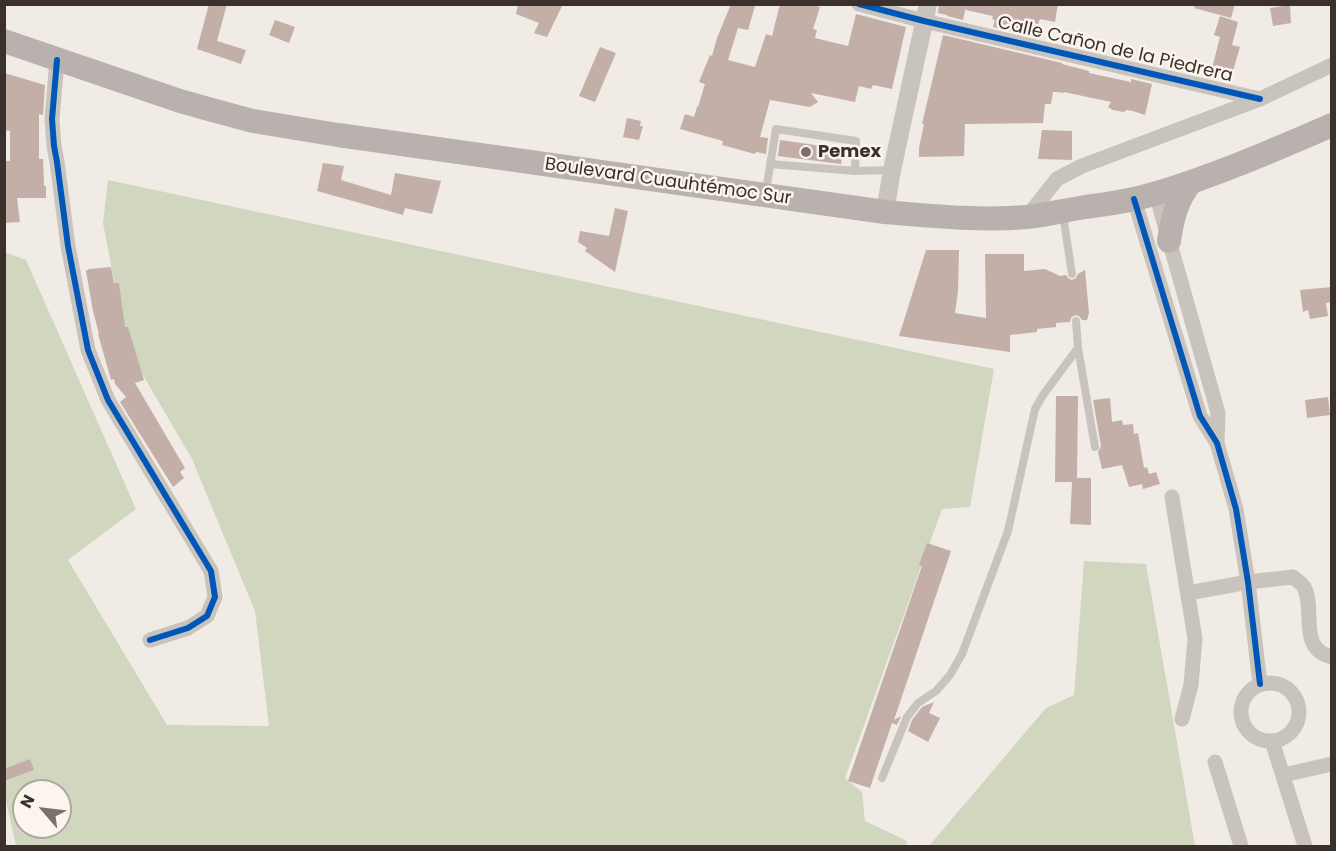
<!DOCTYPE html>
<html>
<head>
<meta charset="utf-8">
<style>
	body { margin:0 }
	#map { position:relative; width:1336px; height:851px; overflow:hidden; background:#f0ebe5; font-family:Poppins,sans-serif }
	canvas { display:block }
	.frame { position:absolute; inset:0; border:6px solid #3b302b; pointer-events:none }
	.north { position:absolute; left:12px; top:779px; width:60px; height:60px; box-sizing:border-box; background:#fbf5ee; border:2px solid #aea6a0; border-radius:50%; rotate:298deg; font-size:16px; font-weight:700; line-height:24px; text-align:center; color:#3b302b }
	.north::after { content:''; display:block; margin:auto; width:21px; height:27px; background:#7a716c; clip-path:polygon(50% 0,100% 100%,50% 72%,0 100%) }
</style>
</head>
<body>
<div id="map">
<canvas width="1336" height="851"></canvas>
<div class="frame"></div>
<div class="north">N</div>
</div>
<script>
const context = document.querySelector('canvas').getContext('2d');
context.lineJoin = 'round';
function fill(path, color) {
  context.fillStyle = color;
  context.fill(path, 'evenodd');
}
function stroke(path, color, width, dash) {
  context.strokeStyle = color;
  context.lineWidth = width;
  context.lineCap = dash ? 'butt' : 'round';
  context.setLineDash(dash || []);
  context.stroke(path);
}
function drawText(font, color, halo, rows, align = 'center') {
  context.font = font + ' Poppins,sans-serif';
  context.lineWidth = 5;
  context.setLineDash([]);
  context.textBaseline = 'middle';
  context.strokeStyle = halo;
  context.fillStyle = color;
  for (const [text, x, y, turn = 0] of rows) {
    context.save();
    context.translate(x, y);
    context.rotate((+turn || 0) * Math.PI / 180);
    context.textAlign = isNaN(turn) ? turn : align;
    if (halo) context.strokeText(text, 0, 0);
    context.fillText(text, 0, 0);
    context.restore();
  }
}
fill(new Path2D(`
	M108 180 994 369 970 507 942 509 845 778 862 792 865 821 907 841 906 846H16L4 792V252L26 260 136 509 68 560 167 725 269 726 255 611 192 459 133 358 118 302 103 223ZM24 791H60V827H24Z
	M1084 561 1146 564 1195 846H929L1046 708 1074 695Z`), '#d1d6bf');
fill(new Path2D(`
	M209 4H227L217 41 246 50 241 64 197 49Z
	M518 4H563L547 37 534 33 539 23 516 14Z
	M731 4H747L755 6 748 30 738 28 728 60 755 67 766 34 772 36 780 4H809L820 7 813 29 817 30 815 38 848 46 856 14 906 27 892 89 873 85 871 89 859 86 855 102 811 93 818 102 810 107 770 100 760 137 768 138 766 154 756 152 755 154 722 145 723 141 680 129 685 114 694 117 697 107H698L705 84 699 82 710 55 712 56 717 38Z
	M939 4H1058L1055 22 1040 19 1038 24 1026 21 1022 34 993 27 995 20 992 19 993 16 966 10V7L963 20 947 16V15L938 13Z
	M1195 4H1235L1231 18 1194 8Z
	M1290 5 1291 23 1273 26 1270 8Z
	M1220 16 1238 22 1232 45 1240 47 1233 71 1212 68 1220 37 1214 35Z
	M275 20 295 27 289 43 269 35Z
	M943 35 1062 63V64L1089 71V73L1131 82V79L1152 84 1145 115 1133 111 1126 110 1124 112 1113 110 1108 107 1111 102 1064 92 1063 93 1056 92H1053L1051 104H1045L1043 123 965 124 964 156 919 157V148L924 124H922Z
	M600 47 616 53 595 102 579 96Z
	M4 73 45 85 43 115 39 114V159H43L44 186H46V198H17L20 222 4 223V161H10V131L4 130Z
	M627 118 641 121 640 126H643L639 140 623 137Z
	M1042 130 1072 131V160L1038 159Z
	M780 140 843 149 841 164 778 156Z
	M323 163 344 166 341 180 391 195 395 173 441 181 432 214 405 208 403 215 317 191Z
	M615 208 628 211 615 272 585 251 587 248 578 242 580 231 609 236Z
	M926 250H959L958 291 955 313 986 318 985 254H1024V271L1045 269 1060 276 1066 275 1068 278 1072 280 1076 278 1078 274 1085 270 1089 313 1087 320H1082L1079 316 1075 315 1071 318 1070 322 1056 323V327L1037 329V332L1010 335V352L899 336Z
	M111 267 114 283H119L125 327H128L144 380 135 383 185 468 180 472 184 478 173 487 120 402 126 397 115 384 114 379 111 380 98 334H99L93 311 86 271 89 269Z
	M1332 287V302L1326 303 1328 316 1310 319 1308 310 1303 312 1300 290Z
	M1056 396H1078L1077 478H1091V525L1070 524 1072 482H1055Z
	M1328 397 1330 415 1307 418 1305 400Z
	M1110 398 1112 422 1122 420 1123 425 1133 424 1134 434 1138 433 1144 468 1147 467 1149 474 1156 472 1160 484 1143 489 1142 484 1129 487 1122 465 1102 469 1098 452 1101 446 1093 400Z
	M927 543 951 551 894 720 901 716 897 725 892 723 870 788 848 781 922 566 919 565Z
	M934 702 929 713 940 718 928 742 908 731 912 720 922 707Z
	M30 759 34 770 4 781V769Z`), '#c3afa7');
stroke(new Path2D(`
	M770 164 855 171
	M766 191 776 129 856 141 855 171 891 170
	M1063 215 1072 274
	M1078 348 1095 447
	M882 778 907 717 918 703 936 691 950 675 962 654 1008 531 1035 409 1043 395 1078 348 1076 321`), '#c9c3be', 8);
stroke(new Path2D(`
	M859 4 924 21 1260 99
	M57 60 52 119 54 146 57 162 68 246 88 350 108 400 211 571 215 597 207 616 188 628 150 640
	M1156 194 1218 413 1217 443
	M1134 199 1200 416 1217 443 1236 509 1248 582 1260 684
	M1027 217 1057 179 1082 166 1260 99 1332 65
	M1172 497 1195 639 1191 685 1182 719
	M1188 593 1248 582 1293 577C1297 580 1301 583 1304 587 1316 610 1297 649 1332 657
	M1241 712a29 29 0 1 1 58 0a29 29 0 1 1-58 0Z
	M1272 741 1305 846
	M1215 762 1241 846
	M1283 775 1332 764`), '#c9c3be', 15);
stroke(new Path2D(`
	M885 212 892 170 928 4`), '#c9c3be', 18);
stroke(new Path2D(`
	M4 41 180 101 212 110 253 121 338 135 885 212C932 216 980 221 1027 217 1046 215 1066 210 1085 207 1110 204 1134 200 1157 193 1217 175 1274 150 1332 125
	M1169 241C1172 219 1177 199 1191 182`), '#b8b1ad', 24);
stroke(new Path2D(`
	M859 4 924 21 1260 99
	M57 60 52 119 54 146 57 162 68 246 88 350 108 400 211 571 215 597 207 616 188 628 150 640
	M1134 199 1200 416 1217 443 1236 509 1248 582 1260 684`), '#0057b8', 6);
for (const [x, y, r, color] of [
	[806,152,6,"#7a716c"]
]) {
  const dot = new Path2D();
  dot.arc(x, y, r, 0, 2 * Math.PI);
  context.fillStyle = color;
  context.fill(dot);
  stroke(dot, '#fbf5ee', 2);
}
drawText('18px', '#3b302b', '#fbf5ee', [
	["Calle Cañon de la Piedrera",1115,50,13],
	["Boulevard Cuauhtémoc Sur",668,182,8]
]);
drawText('bold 18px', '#3b302b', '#fbf5ee', [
	["Pemex",818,152]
], 'left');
</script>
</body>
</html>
